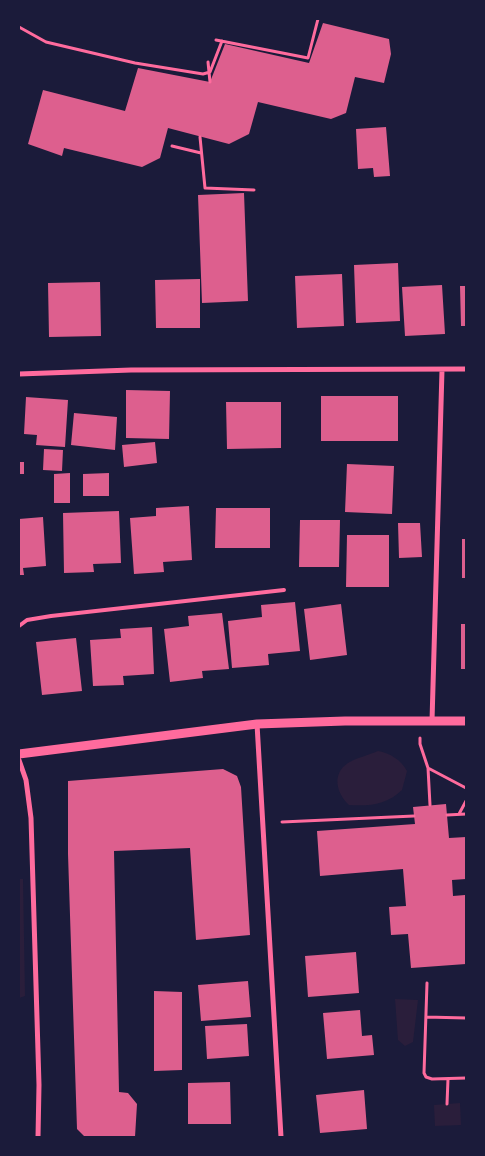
<!DOCTYPE html>
<html>
<head>
<meta charset="utf-8">
<style>
	body { margin:0 }
	#map { position:relative; width:485px; height:1156px; overflow:hidden; background:#1b1b3a; font-family:"Archivo Narrow",sans-serif }
	canvas { display:block }
	.frame { position:absolute; inset:0; border:20px solid #1b1b3a; pointer-events:none }
</style>
</head>
<body>
<div id="map">
<canvas width="485" height="1156"></canvas>
<div class="frame"></div>
</div>
<script>
const context = document.querySelector('canvas').getContext('2d');
context.lineJoin = 'round';
function fill(path, color) {
  context.fillStyle = color;
  context.fill(path, 'evenodd');
}
function stroke(path, color, width, dash) {
  context.strokeStyle = color;
  context.lineWidth = width;
  context.lineCap = dash ? 'butt' : 'round';
  context.setLineDash(dash || []);
  context.stroke(path);
}
fill(new Path2D(`
	M378 751C390 753 401 760 407 771L402 790C386 805 371 806 349 805 337 794 331 774 348 763 356 758 369 755 378 751Z
	M19 879H23L25 996 19 998Z
	M395 999 418 1000 413 1042 405 1046 398 1040Z
	M460 1103 461 1125 435 1126 434 1105Z`), '#2a1e3b');
fill(new Path2D(`
	M323 23 389 39 391 54 384 83 355 77 346 113 331 119 258 102 249 134 229 144 168 128 160 158 142 167 64 148 62 156 28 144 43 90 125 111 138 68 210 82 225 44 309 63Z
	M386 127 390 176 374 177 373 168 358 169 356 129Z
	M244 193 248 301 202 303 198 195Z
	M398 263 400 321 356 323 354 265Z
	M342 274 344 326 297 328 295 276Z
	M200 279V328H156L155 280Z
	M100 282 101 336 49 337 48 283Z
	M442 285 445 334 405 336 402 287Z
	M460 286H466V326H461Z
	M126 390 170 391 169 439 126 438Z
	M321 396H398V441H321Z
	M26 397 68 400 65 447 36 445 37 435 24 434Z
	M226 402H281V448L227 449Z
	M74 413 117 417 115 450 71 445Z
	M155 442 157 463 124 467 122 445Z
	M44 449 63 450 62 471 43 470Z
	M19 462H24V474H19Z
	M347 464 394 466 392 514 345 512Z
	M70 473V503H54V474Z
	M109 473V496H83V474Z
	M189 506 192 560 163 562 164 572 134 574 130 518 156 516V508Z
	M216 508H270V548H215Z
	M119 511 121 563 93 564 94 572 64 573 63 513Z
	M43 517 46 566 23 568 24 575H19V519Z
	M300 520H340L339 567H299Z
	M398 523H420L422 557 399 558Z
	M347 535H389V587H346Z
	M462 539H466V578H462Z
	M295 602 300 651 268 654 269 665 232 668 228 621 262 617 261 605Z
	M341 604 347 655 310 660 304 609Z
	M222 613 229 669 202 671 203 678 170 682 164 629 189 626 188 616Z
	M461 624H466V669H461Z
	M152 627 154 674 123 676 124 685 93 686 90 640 121 638 120 629Z
	M76 638 82 691 42 695 36 642Z
	M223 769 237 776 241 787 250 935 196 940 190 848 114 851 119 1092 128 1093 137 1104 135 1137H85L77 1129 68 854V781Z
	M446 804 449 838 466 837V879L452 880 453 896 465 895 466 964 411 968 408 934 391 935 389 907 406 906 403 869 320 876 317 831 415 824 413 807Z
	M356 952 359 993 308 997 305 956Z
	M248 981 251 1017 201 1021 198 985Z
	M154 991 182 992V1070L154 1071Z
	M360 1010 362 1036 372 1035 374 1055 327 1059 323 1013Z
	M247 1024 249 1056 207 1059 205 1026Z
	M230 1082 231 1124H188V1083Z
	M364 1090 367 1129 320 1133 316 1095Z`), '#dd5f8e');
stroke(new Path2D(`
	M19 27 46 42 135 63 203 74 210 72 222 41
	M216 40 308 58 318 19
	M208 62 210 82
	M200 137 205 188 254 190
	M172 146 201 153
	M420 738V744L428 768 430 805
	M428 768 466 788
	M459 814 466 801
	M447 815 466 814
	M282 822 414 816
	M427 983 424 1073 426 1077 432 1079 466 1078
	M426 1017 466 1018
	M447 1104 448 1079`), '#ff6b9d', 3);
stroke(new Path2D(`
	M19 626 27 620 51 616 284 590`), '#ff6b9d', 4);
stroke(new Path2D(`
	M19 374 131 370 466 369
	M432 721 442 370
	M257 724 281 1137
	M19 760 26 780 31 818 39 1085 38 1137`), '#ff6b9d', 5);
stroke(new Path2D(`
	M19 754 257 724 345 721H466`), '#ff6b9d', 9);
</script>
</body>
</html>
